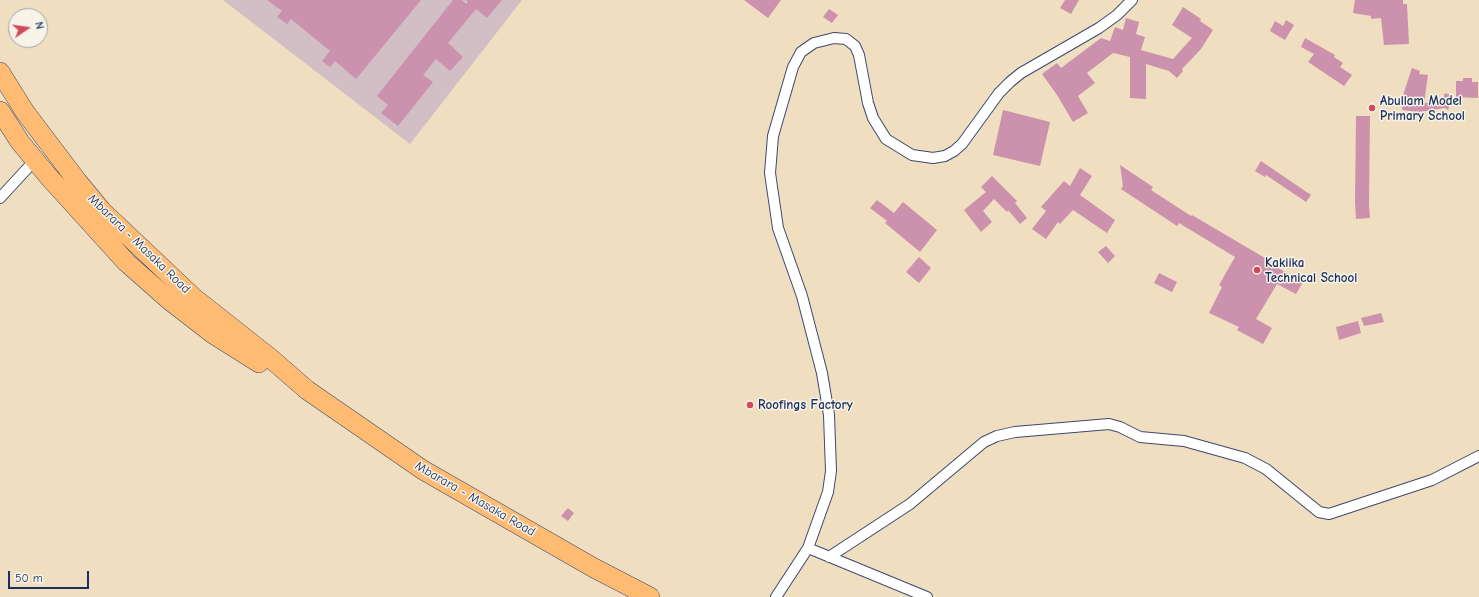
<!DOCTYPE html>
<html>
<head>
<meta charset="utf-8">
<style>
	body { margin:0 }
	#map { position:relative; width:1479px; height:597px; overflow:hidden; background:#efdfc0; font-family:"Comic Neue",sans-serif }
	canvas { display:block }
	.north { position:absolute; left:8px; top:8px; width:40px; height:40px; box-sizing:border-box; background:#f7f3e8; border:1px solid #9fa5b1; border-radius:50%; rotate:77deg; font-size:11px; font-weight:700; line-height:16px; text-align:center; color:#1b2f5e }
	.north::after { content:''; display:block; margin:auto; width:14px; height:18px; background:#d1495b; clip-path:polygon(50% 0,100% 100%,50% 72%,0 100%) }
	.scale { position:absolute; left:8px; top:571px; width:81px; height:18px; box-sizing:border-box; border:2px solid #1b2f5e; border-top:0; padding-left:5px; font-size:12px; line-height:14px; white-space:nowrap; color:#1b2f5e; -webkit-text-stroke:3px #f7f3e8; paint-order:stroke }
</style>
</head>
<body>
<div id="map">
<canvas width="1479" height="597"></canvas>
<div class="north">N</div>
<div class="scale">50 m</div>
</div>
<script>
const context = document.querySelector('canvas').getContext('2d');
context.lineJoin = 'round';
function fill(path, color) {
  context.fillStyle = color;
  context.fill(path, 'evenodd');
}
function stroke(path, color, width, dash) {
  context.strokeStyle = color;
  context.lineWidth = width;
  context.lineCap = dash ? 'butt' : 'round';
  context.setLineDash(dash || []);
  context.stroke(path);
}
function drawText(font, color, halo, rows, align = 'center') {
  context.font = font + ' "Comic Neue",sans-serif';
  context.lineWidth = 3;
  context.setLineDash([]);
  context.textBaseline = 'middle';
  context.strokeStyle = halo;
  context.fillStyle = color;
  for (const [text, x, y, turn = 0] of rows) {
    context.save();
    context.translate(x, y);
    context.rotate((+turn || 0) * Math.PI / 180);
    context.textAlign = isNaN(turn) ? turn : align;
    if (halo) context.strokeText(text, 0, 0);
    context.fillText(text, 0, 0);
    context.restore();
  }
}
fill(new Path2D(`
	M223 0H522L410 144Z`), '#d2bec5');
fill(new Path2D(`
	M267 0H421L356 79 335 61 330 67 322 61 330 51 291 19 287 24 277 17 282 11Z
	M453 0H462L466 4 468 2 466 0H502L487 18 476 9 448 43 463 57 450 71 436 59 423 75 433 82 398 126 381 113 388 105 377 96Z
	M744 0H781L768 18Z
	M1065 0H1079L1071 14 1060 8Z
	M1355 0H1403V4H1407L1409 44 1384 45 1381 18 1371 19V16L1353 13Z
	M1183 7 1201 19 1200 21 1213 30 1201 49 1182 69 1183 71 1177 78 1169 71 1146 64V99L1130 98V57L1113 53 1087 73 1095 83 1078 96 1088 113 1073 122 1057 95 1042 74 1057 63 1061 68 1101 38 1110 41 1115 27 1123 30 1126 18 1139 22 1136 34 1145 37 1141 50 1173 59 1192 38 1172 25Z
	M829 9 838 15 832 23 823 17Z
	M1286 20 1294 25 1285 40 1270 31 1275 21 1283 26Z
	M1305 38 1335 55 1334 57 1343 63 1340 67 1352 75 1344 86 1308 62 1314 54 1301 47Z
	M1412 68 1420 71 1419 74 1428 75 1424 103 1442 101 1445 93 1453 96 1448 110 1445 108 1419 112 1402 110 1404 92Z
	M1463 78H1472V82H1478V98L1456 97V81H1463Z
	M1003 110 1050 122 1040 166 993 155Z
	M1356 116H1370L1369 205 1370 218 1356 219 1355 202Z
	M1261 161 1311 195 1306 202 1266 175 1265 177 1255 171Z
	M1120 165 1153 187 1151 190 1191 216 1192 215 1270 261 1269 263 1303 282 1296 294 1277 284 1256 319 1272 328 1263 344 1237 330 1239 327 1209 313 1222 287 1219 285 1235 257 1179 223 1177 226 1121 189 1123 186Z
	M1080 168 1092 176 1080 195 1115 220 1107 233 1073 210 1060 224 1058 222 1046 239 1032 229 1046 211 1041 207 1064 181 1070 186Z
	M992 176 1017 201 1015 203 1027 218 1020 224 1008 210 1007 212 994 199 983 211 992 222 981 232 964 210 986 192 981 187Z
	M877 200 894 213 903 202 937 230 920 252 885 223 887 221 870 208Z
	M1106 246 1115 256 1108 263 1098 252Z
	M919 257 931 268 919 283 906 272Z
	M1159 273 1177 282 1172 292 1154 283Z
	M1381 313 1384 322 1364 326 1361 318Z
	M1358 321 1361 333 1339 340 1336 327Z
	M568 508 574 513 568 521 561 516Z`), '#cc91ac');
const street = new Path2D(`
	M0 198 35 160
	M808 548 927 597
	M829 557 910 504 984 442 997 436 1015 432 1109 424 1120 427 1140 437 1184 441 1245 458 1266 469 1319 512 1329 514 1432 480 1479 456
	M776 597 808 548 828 492 831 471 829 415 822 373 802 296 778 228 770 173 773 136 793 67 801 52 814 43 834 38 846 39 855 46 859 55 868 103 873 118 886 139 912 155 933 158 945 156 954 151 962 144 999 93 1010 82 1021 73 1099 28 1117 15 1132 0`);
const highway = new Path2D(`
	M0 72 25 112 78 182 102 211 193 297 269 357 307 390 423 470 594 568 650 597
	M0 111 20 142 48 176 126 262 169 300 213 334 259 363`);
stroke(street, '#3b496d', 12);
stroke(highway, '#3b496d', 20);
stroke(street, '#fff', 10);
stroke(highway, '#ffbb71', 19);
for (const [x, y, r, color] of [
	[1372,108,4,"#d1495b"],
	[1257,270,4,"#d1495b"],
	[750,405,4,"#d1495b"]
]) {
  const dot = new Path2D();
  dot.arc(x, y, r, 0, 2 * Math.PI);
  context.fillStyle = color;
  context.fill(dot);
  stroke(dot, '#f7f3e8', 1.5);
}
drawText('bold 13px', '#1b2f5e', '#f7f3e8', [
	["Abullam Model",1380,101],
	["Primary School",1380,116],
	["Kakiika",1265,263],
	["Technical School",1265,278],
	["Roofings Factory",758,405]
], 'left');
drawText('13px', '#1b2f5e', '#f7f3e8', [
	["Mbarara - Masaka Road",139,244,44],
	["Mbarara - Masaka Road",475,499,30]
]);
</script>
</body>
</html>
